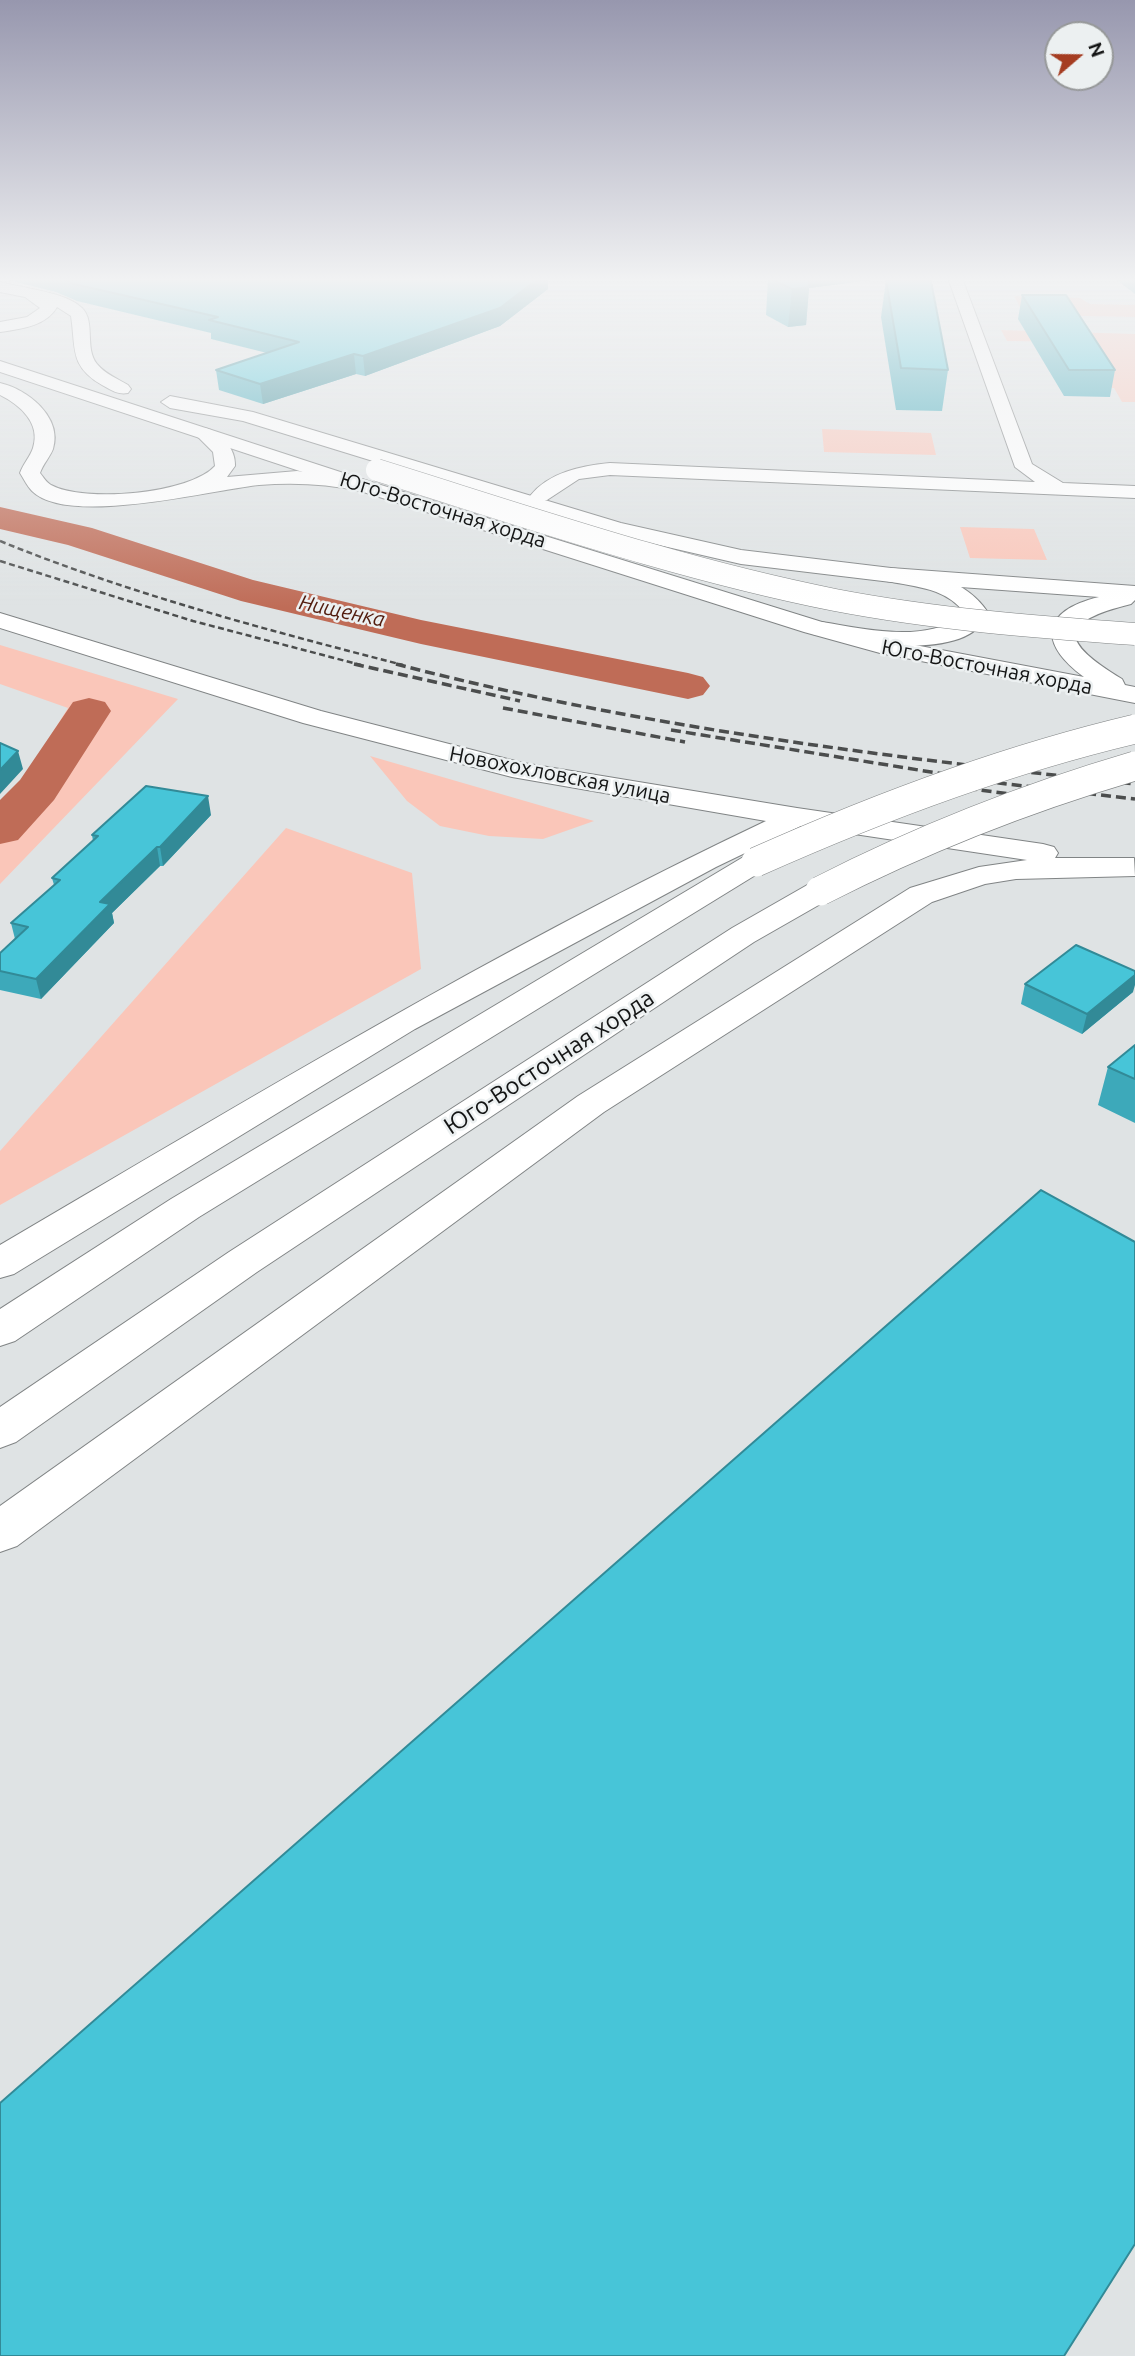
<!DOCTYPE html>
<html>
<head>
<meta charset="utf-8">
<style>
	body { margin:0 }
	#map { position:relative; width:1135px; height:2356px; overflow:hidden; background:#dfe3e4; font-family:Ubuntu,sans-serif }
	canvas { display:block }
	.north { position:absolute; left:1044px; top:21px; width:70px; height:70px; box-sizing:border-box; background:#ecf0f1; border:2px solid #969899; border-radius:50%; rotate:70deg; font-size:19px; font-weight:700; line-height:28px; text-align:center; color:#141515 }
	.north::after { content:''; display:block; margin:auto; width:24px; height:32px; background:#a53d22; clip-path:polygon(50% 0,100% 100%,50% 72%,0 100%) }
</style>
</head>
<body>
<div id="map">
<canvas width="1135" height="2356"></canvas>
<div class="north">N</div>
</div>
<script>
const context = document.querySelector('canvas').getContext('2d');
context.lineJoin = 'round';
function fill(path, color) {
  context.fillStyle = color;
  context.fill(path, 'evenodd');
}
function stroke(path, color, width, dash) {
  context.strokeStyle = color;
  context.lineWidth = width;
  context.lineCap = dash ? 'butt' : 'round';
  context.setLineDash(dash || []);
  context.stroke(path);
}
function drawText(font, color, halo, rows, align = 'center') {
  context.font = font + ' Ubuntu,sans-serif';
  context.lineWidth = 5;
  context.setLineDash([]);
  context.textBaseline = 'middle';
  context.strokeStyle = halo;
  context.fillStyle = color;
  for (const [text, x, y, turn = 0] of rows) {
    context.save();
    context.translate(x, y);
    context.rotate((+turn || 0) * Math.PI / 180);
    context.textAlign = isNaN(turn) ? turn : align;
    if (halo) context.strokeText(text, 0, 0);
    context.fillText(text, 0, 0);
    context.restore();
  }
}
fill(new Path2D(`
	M1014 296 1080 298 1090 304 1135 305V317L1024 315Z
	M1001 330 1135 334V402H1122L1114 388H1103L1083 342 1007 341Z
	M822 429 931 433 936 455 824 452Z
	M960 527 1034 529 1047 560 970 558Z
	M0 645 178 699 0 884V807L19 785 68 708 0 684Z
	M370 756 594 821 543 839 489 836 440 826 407 801Z
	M286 828 412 873 421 969 0 1205V1151Z`), '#fac6b9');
fill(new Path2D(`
	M0 507 92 528 253 580 421 620 688 673 703 677 710 686 703 695 688 699 421 644 241 601 68 545 0 529Z
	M89 698 105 702 111 711 54 800 18 840 0 844V800L20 780 73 702Z`), '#bf6c57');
const minor = new Path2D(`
	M948 278H962L1032 464 1063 483 1135 486V498L610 475 579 479 547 500H533L530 496C549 472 581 466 610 463L1035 482 1015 467Z`);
const tertiary = new Path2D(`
	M0 282C22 288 66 292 82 308 96 322 84 348 97 364 105 374 118 379 128 385L131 389 128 393C118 395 111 390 102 385 69 366 76 348 71 316L57 307C47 325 23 329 0 332V322L27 317 40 308 25 297 0 292Z
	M0 383C27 389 63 417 53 449 50 457 43 464 40 473 44 478 46 482 51 485 84 503 190 494 215 466L213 452 195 434 205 428C221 432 236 449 235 466L227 477 297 471 361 479 368 481 371 485 368 489 361 491C327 484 294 482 259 485 211 490 68 527 32 491 27 486 24 479 20 473 23 464 30 457 33 448 41 423 20 405 0 395Z
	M891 568C928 574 964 578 987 611 976 664 851 643 813 634L810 629 813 624 822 622C866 629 921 643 962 617L963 611C943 586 911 587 883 580L880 575 883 570Z
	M0 613 321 711 523 763 797 808 1043 844 1054 847 1058 853 1055 858H1134L1135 876 1016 879 985 884 932 902 604 1112 17 1546 0 1552V1506L578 1096 910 888 979 867 1027 860 801 826 716 867 415 1029 14 1274 0 1278V1245C252 1097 502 946 766 821L512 777 303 723 0 628Z`);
const primary = new Path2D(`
	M0 361 368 481 822 622 883 639 1084 677C1038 643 1041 611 1099 597L891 582 741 564 607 533 243 421 170 408 161 402 170 396 253 412 621 523 741 550 891 568 1135 586V600L1131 604C1058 622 1059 641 1122 679L1125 685 1135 687V703L880 653 804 632 354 489 0 372Z
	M756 853 767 856 771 862 767 868 199 1217 15 1341 0 1346V1309L171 1199 745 856Z
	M820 882 831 884 836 891 831 898 754 942 257 1272 16 1442 0 1448V1407L229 1252 732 928 809 884Z`);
stroke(minor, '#808485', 2);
stroke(tertiary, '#808485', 2);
stroke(primary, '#808485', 2);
fill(minor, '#fff');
fill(tertiary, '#fff');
fill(primary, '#fff');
stroke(new Path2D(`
	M0 541C130 594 267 630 403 665
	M0 561 193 621 361 665`), '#4b4d4d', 2.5, [6, 3.5]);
stroke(new Path2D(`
	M354 664 520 701
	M396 664C637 727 887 757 1135 784
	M503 708 685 742
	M671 730 999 783 1135 799
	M937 784 1024 796`), '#4b4d4d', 3.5, [10, 5]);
const primaryBridgeFar1 = new Path2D(`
	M377 470C528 517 679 569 835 600 934 619 1035 627 1135 634`);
const primaryBridge = new Path2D(`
	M756 862C879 807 1004 760 1135 729
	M820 891C922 839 1026 798 1135 766`);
stroke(primaryBridgeFar1, '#808485', 23, []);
stroke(primaryBridge, '#808485', 30, []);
stroke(primaryBridgeFar1, '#fff', 22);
stroke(primaryBridge, '#fff', 29);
fill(new Path2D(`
	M0 278H548V289L500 326 365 376 356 374 263 404 219 390 216 370 267 353 211 339V333L77 301 56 292Z
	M768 278H886L809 288 806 325 788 327 766 315Z
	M1114 278H1135V294Z
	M886 280 948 370 942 411 896 410 881 317Z
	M1022 295 1115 370 1110 397 1064 396 1018 319Z
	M211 815 163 866H160L112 913 114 923 41 999 0 990V953L15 939 11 923 54 885 52 878 93 841 92 835Z
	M1025 984 1133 992 1082 1034 1021 1004Z
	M1135 1045V1123L1098 1105 1108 1067Z`), '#3da9ba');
fill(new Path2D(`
	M539 278H548V289L500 326 365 376 363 356Z
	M805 278H886L809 288 806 325 788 327 792 289Z
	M354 354 356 374 263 404 260 384Z
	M18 751 23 769 0 794V770Z
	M208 796 211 815 163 866 160 847Z
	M157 847 160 866 112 913 114 923 41 999 36 979 100 902Z
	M1135 975V985L1133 992 1082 1034 1087 1014Z`), '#328a97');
const building = new Path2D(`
	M61 278H539L500 308 363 356 354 354 260 384 216 370 299 342 209 320 218 317 74 284Z
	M769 278H809V287L792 289Z
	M886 280 931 281 948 370 901 368Z
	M1022 295H1066L1115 370H1069Z
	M0 743 18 751 0 770Z
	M146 786 208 796 160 847H157L100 902 110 904 36 979 0 971V953L28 927 11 923 60 880 52 878 98 836 92 835Z
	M1076 945 1135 971V975L1087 1014 1025 984Z
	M1135 1045V1079L1108 1067Z
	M1041 1190 1135 1242V2244L1064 2356H0V2103Z`);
fill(building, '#47c5d8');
stroke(building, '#328a97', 2);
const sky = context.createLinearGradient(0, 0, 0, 608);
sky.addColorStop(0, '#9797ae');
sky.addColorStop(0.46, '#f1f2f3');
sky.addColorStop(1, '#f1f2f300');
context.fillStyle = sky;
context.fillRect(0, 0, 1135, 608);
drawText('21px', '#141515', '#ecf0f1', [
	["Юго-Восточная хорда",443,510,17],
	["Юго-Восточная хорда",987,667,11],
	["Новохохловская улица",560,775,11]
]);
drawText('italic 21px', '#511b0d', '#ecf0f1', [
	["Нищенка",342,611,12]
]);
drawText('24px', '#141515', '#ecf0f1', [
	["Юго-Восточная хорда",549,1062,-33]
]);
</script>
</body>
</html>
